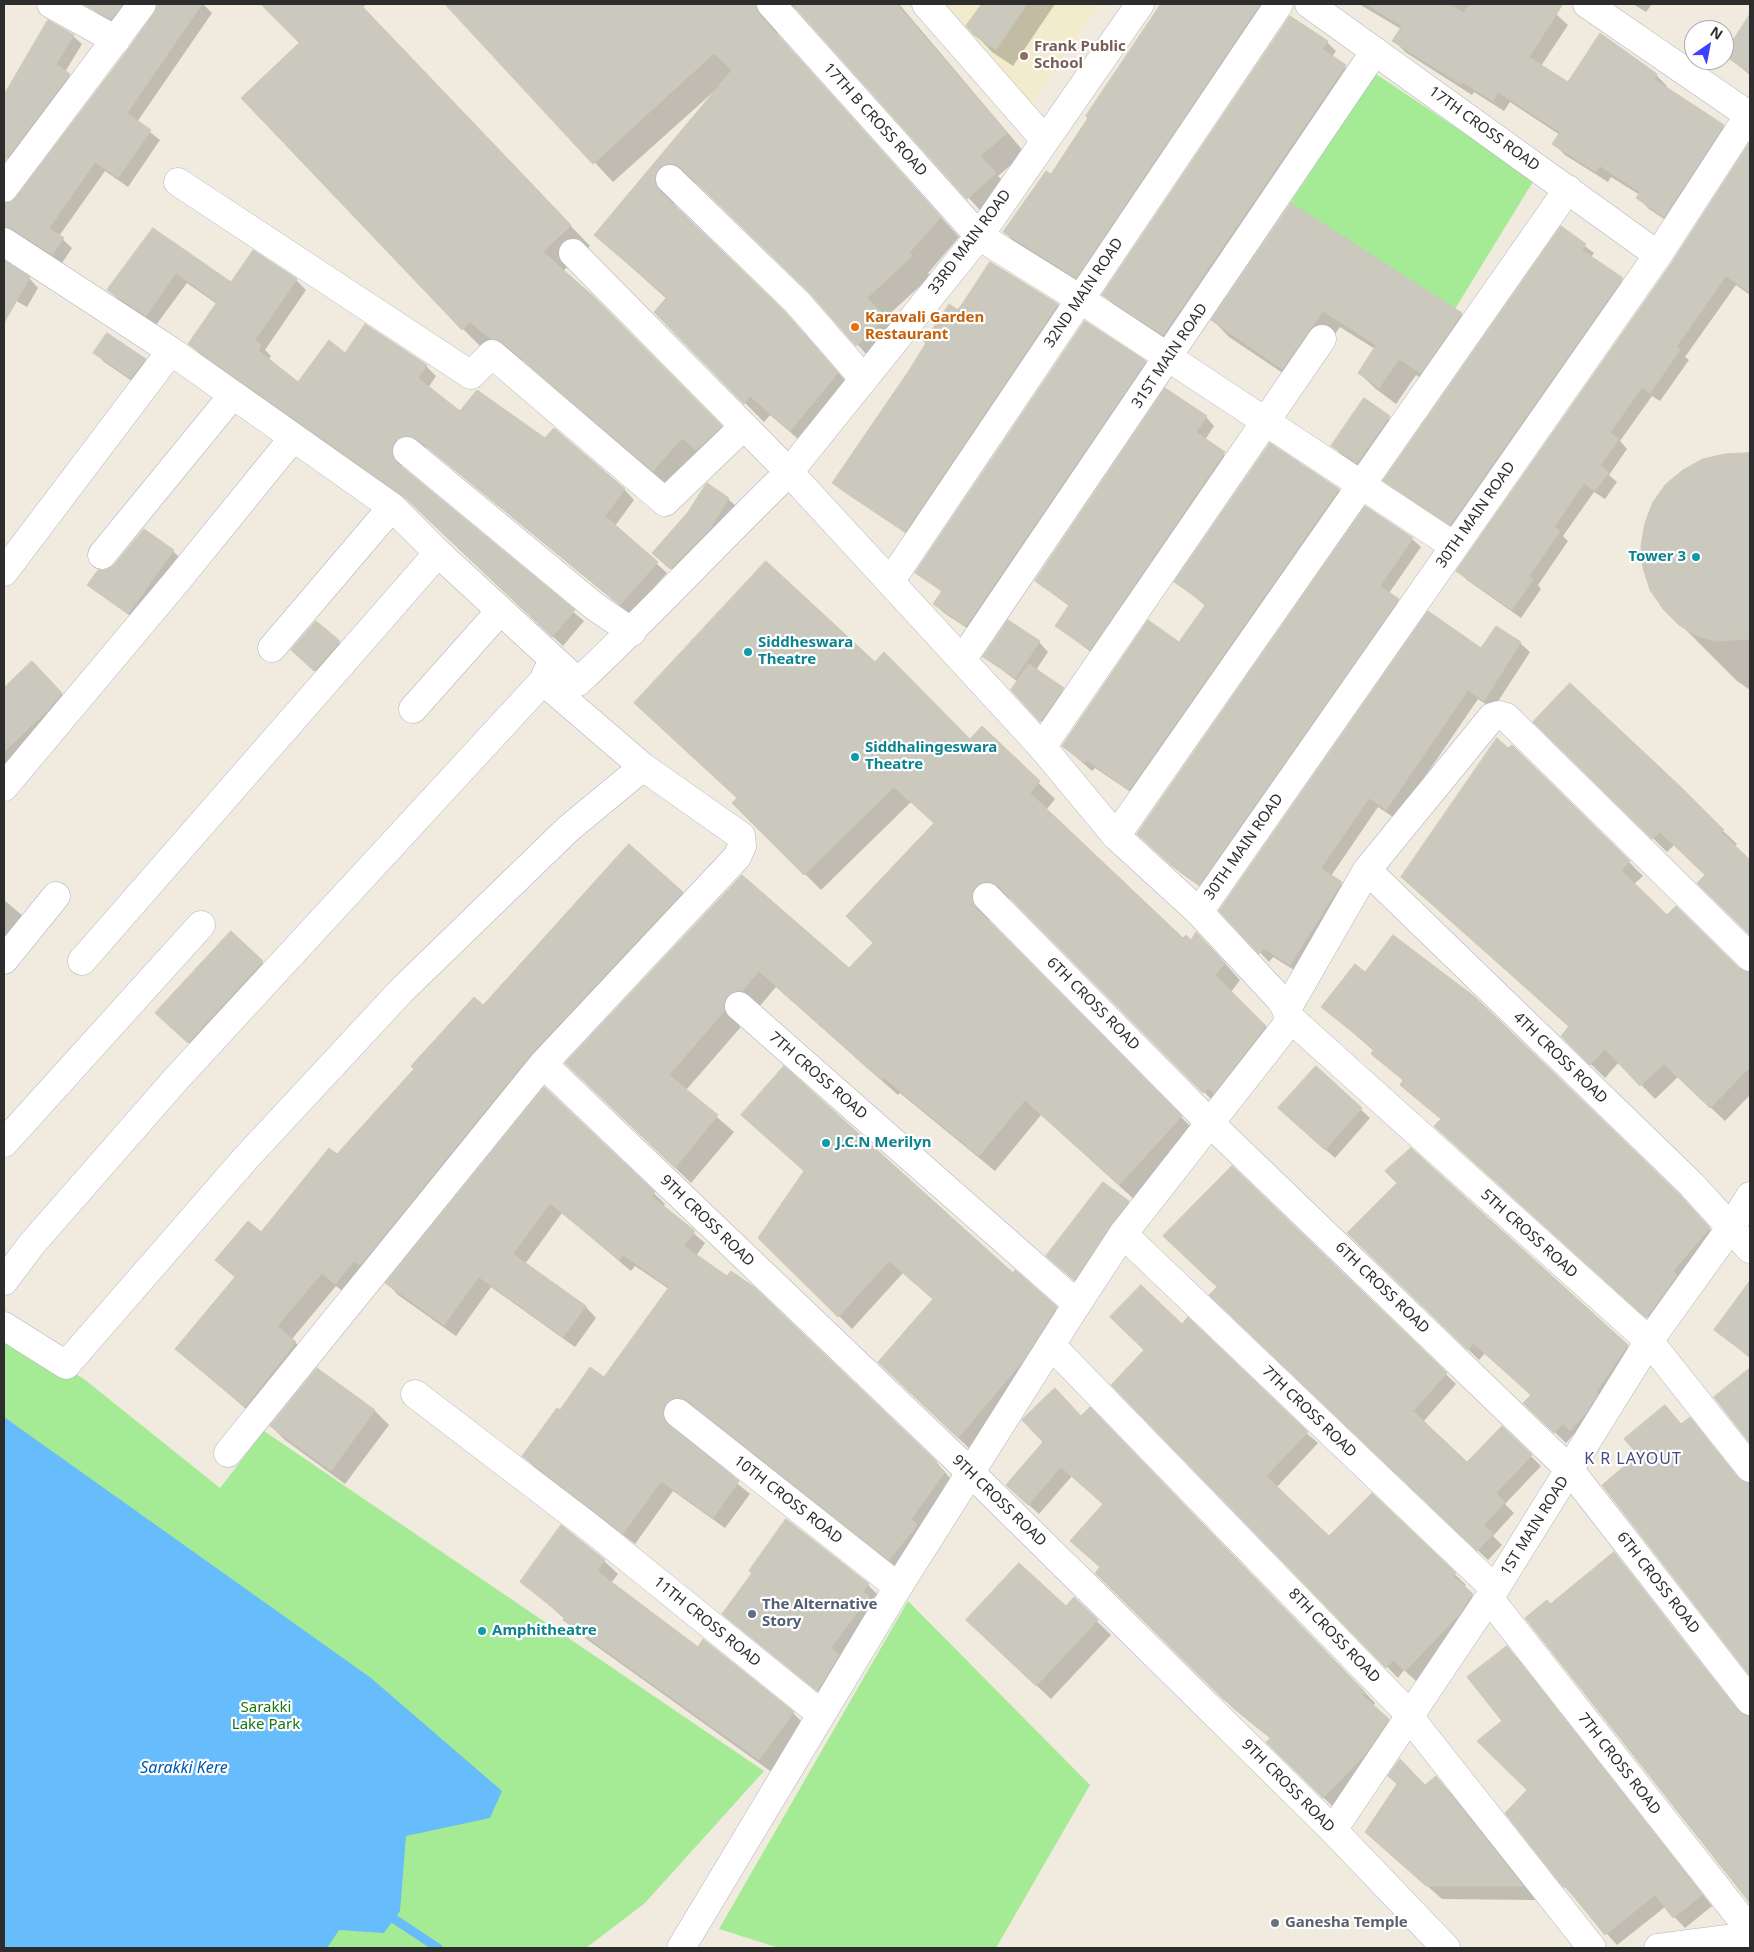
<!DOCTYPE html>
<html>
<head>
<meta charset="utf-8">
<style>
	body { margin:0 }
	#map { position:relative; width:1754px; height:1952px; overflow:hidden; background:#f0ebde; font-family:"Noto Sans",sans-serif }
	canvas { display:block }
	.frame { position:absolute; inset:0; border:5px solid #2d2d2d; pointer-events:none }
	.north { position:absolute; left:1684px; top:20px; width:50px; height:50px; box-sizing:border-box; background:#fff; border:1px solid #ababab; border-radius:50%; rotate:33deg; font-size:14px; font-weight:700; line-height:20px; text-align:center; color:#2d2d2d }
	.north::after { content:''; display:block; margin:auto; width:18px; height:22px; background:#3c40ff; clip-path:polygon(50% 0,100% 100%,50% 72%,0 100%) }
</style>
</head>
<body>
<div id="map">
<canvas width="1754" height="1952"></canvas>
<div class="frame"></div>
<div class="north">N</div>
</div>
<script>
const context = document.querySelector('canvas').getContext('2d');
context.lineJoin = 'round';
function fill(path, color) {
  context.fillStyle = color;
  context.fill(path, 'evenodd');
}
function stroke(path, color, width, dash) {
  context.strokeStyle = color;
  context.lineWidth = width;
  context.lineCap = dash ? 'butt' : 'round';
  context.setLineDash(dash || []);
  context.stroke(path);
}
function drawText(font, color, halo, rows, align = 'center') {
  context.font = font + ' "Noto Sans",sans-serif';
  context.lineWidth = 4.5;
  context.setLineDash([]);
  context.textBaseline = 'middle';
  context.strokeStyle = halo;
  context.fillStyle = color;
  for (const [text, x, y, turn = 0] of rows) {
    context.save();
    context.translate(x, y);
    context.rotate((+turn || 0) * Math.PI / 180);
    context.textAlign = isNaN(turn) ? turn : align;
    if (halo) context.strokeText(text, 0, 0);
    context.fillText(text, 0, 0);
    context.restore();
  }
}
fill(new Path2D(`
	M937 4H1100L1029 107Z`), '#f2eccc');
fill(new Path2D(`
	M1376 74 1534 180 1455 309 1290 203Z
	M4 1331 84 1379 220 1488 264 1431 764 1771 645 1903 586 1948H4Z
	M908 1601 1090 1785 996 1948H779L719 1929Z`), '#a5eb95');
fill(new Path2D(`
	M4 1417 371 1678 502 1791 490 1818 406 1836 400 1911 384 1933 339 1930 327 1948H4Z`), '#67bcfb');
fill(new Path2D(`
	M93 4H139L121 28 101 17 91 7Z
	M158 4H203L212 13 137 122 160 140 128 187 105 171 59 236 72 248 62 263 23 238 4 235V215L130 49 156 14Z
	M263 4H366L362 8 590 246 563 271 593 297 740 446 673 490 523 361 482 348 463 329 324 67Z
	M447 4H899L1025 153 998 176 1014 193 987 218 798 9 788 8 775 27 778 35 959 237 928 273 931 276 885 318 904 337 876 365 812 294 702 187 695 183H686L674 195V203L677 210 805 334 856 393 810 449 770 415 764 422 655 312 667 299 595 235 720 86 613 182Z
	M983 4H1055L1013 66 992 52 968 26Z
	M1162 4H1266L1085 286 1013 241 1005 232 1051 175Z
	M1359 4H1540L1556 14 1568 25 1541 66 1568 84 1656 75 1667 86 1666 88 1723 126 1734 137 1676 227 1649 209 1638 198 1640 195 1611 177 1608 182 1565 155 1554 144 1560 135 1510 102 1504 111 1474 92 1472 95 1405 52 1394 40 1401 29Z
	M1633 4H1652L1646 12Z
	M1750 16V75L1724 54Z
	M73 36 82 44 65 72 78 83 18 163 4 156V93L6 94Z
	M1327 42 1336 51 1332 57 1355 75 1173 344 1113 304 1104 295Z
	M1749 145 1750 295 1736 285 1685 357 1689 360 1660 401 1652 396 1620 441 1627 449 1609 475 1617 482 1605 499 1594 492 1563 536 1568 541 1538 585 1541 589 1521 618 1467 580 1458 571 1672 265Z
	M1291 205 1461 314 1478 331 1437 388 1416 375 1396 404 1376 389 1359 373 1375 349 1340 327 1299 384 1229 337 1213 320Z
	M1561 228 1594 253 1591 257 1630 287 1459 532 1393 488 1385 480Z
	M153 230 232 283 296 280 306 290 265 350 271 356 268 360 298 383 345 354 426 366 436 376 428 388 460 413 545 440 624 489 634 500 615 526 667 573 630 614 429 449 421 445 401 459 402 467 584 621 563 646 413 504 200 354 190 344 217 304 187 283 156 325 119 300 109 290Z
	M4 262 29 278 38 288 27 307 4 294Z
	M991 263 1058 305 1065 313 913 538 841 490 834 483Z
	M95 352 145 360 154 369 141 387 104 362Z
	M1145 362 1154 371 976 634 944 613 935 604 943 593 917 572Z
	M1364 400 1399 426 1367 472 1342 455 1333 446Z
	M1206 417 1214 426 1205 440 1233 462 1099 658 1056 626 1069 606 1036 581Z
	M1270 445 1339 490 1347 498 1138 797 1095 768 1092 771 1063 746 1180 644 1206 606 1176 582Z
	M1746 455H1750V690L1737 681 1664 608Z
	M728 499 736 506 678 575 661 560 689 513Z
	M1412 539 1421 547 1389 593 1406 608 1208 892 1182 874 1147 842Z
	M173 551 182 560 138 622 89 584 107 571Z
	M316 623 349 651 324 679 302 659Z
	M1039 642 1048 652 1036 670 1072 698 1050 730 1012 690 1018 682 985 657Z
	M1520 643 1530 652 1493 709 1478 699 1396 819 1378 807 1331 876 1351 892 1299 973 1273 957 1269 962 1221 910 1482 650Z
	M875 664 970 741 982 728 1055 799 1046 810 1183 940 1213 950 1240 980 1231 992 1282 1043 1220 1108 1015 902 1009 898H1000L988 909V918L992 926 1197 1133 1136 1201 1041 1115 995 1171 900 1093 898 1095 776 987 759 1007 739 1020 740 1028 686 1090 734 1132 691 1183 583 1079 742 877 849 970 874 943 935 824 911 802 821 890 734 803Z
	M48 680 78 711 4 785V688Z
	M1535 722 1723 831 1737 844 1734 847 1750 861V934L1699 883 1706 876 1674 845 1667 852Z
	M1512 746 1643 876 1634 884 1667 917 1733 971 1750 988V1095L1725 1121 1678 1077 1655 1099 1619 1062 1605 1078 1562 1036 1569 1027 1402 877Z
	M682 893 696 906 350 1297 336 1286 292 1339 309 1356 259 1420 176 1349 236 1278 217 1260 261 1234 483 1007Z
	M4 900 24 917 4 944Z
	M231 933 277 976 203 1056 171 1027Z
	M1323 1007 1690 1207 1719 1239 1657 1326 1445 1136 1442 1120 1401 1085 1404 1081 1372 1053 1374 1051Z
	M1316 1068 1370 1118 1335 1158 1289 1117Z
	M545 1089 665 1204 663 1207 705 1243 696 1256 727 1278 753 1288 937 1463 956 1485 900 1570 700 1412 693 1409H684L675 1432 750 1494 725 1528 673 1491 635 1544 535 1468 524 1456 560 1412 604 1379 669 1289 635 1266 631 1271 562 1213 525 1264 585 1306 596 1318 575 1347 491 1287 456 1336 398 1295 387 1283Z
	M1232 1168 1456 1384 1423 1422 1467 1464 1502 1428 1541 1466 1505 1504 1514 1513 1493 1536 1502 1545 1488 1560 1221 1305 1218 1287Z
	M805 1172 1013 1275 1069 1321 972 1451 893 1376 934 1300 903 1273 852 1329 760 1237Z
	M1128 1202 1137 1212 1084 1289 1057 1265Z
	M1360 1244 1627 1346 1638 1357 1582 1441 1574 1434 1566 1443 1525 1403 1532 1396 1485 1353 1479 1360Z
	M1748 1287 1750 1289V1358L1716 1330Z
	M1182 1326 1318 1443 1276 1488 1329 1538 1372 1495 1466 1585 1463 1587 1482 1606 1468 1627 1416 1681 1404 1670 1398 1678 1113 1385Z
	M318 1369 375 1411 389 1425 345 1484 285 1440 271 1426Z
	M1750 1370V1441L1716 1398Z
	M1665 1406 1682 1425 1690 1419 1699 1429 1747 1488 1740 1494 1750 1505V1674L1603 1485 1639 1455Z
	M1090 1409 1375 1703 1373 1706 1399 1730 1334 1808 1268 1742 1271 1739 1234 1709 1107 1584 1101 1568 1071 1541 1104 1504 1072 1476 1039 1514 1018 1495Z
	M1614 1554 1743 1716 1750 1718V1901L1526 1618 1550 1605Z
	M604 1561 618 1574 611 1583 698 1648 793 1713 806 1726 773 1773 578 1633 565 1619 522 1582Z
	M868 1585 877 1594 871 1601 877 1606 827 1699 724 1614Z
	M1074 1599 1111 1635 1051 1699 982 1634 1066 1608Z
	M1507 1648 1518 1659 1712 1906 1685 1928 1665 1907 1617 1945 1564 1886 1529 1790Z
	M1436 1778 1450 1792 1536 1900 1442 1899 1366 1832Z`), '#0003');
stroke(new Path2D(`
	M385 1913 438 1948`), '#67bcfb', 9);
const building = new Path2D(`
	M83 4H123L111 19Z
	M157 4H202L127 113 151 130 118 178 95 162 49 228 64 238 52 255 13 229 4 227V203L11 202 16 197 129 48 154 13Z
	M261 4H360L571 225 543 252 593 296 722 426 696 450 682 438 653 471 502 342 491 339 470 322 462 330 241 98 299 43Z
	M445 4H756L759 14 941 217 909 253 912 256 867 298 886 317 856 346 808 291 681 168 674 164H666L658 169 655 175V183L659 190 786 313 838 373 790 431 750 396 744 404 654 312 667 297 594 235 732 70 714 53 593 164Z
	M792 4H897L1007 133 980 156 996 173 967 199Z
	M982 4H1027L996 50 974 35 966 26Z
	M1161 4H1260L1076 278 1003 232 1046 171 1051 174 1088 118 1086 116Z
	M1366 4H1448L1464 13 1470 4H1563L1529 57 1568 82 1600 33 1657 74 1654 79 1724 125 1664 217 1636 198 1640 192 1600 166 1596 172 1552 144 1560 132 1498 92 1493 101 1462 82 1461 84 1392 41 1402 26Z
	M1750 14V73L1724 55Z
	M1290 16 1328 41 1322 49 1346 65 1163 335 1102 295Z
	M48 20 74 35 56 64 70 74 4 162V95Z
	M1750 142V293L1726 276 1676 347 1680 350 1650 393 1642 387 1610 433 1619 439 1600 466 1609 472 1595 491 1584 483 1554 527 1560 531 1529 576 1533 579 1512 610 1456 571 1671 264Z
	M1291 203 1462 313 1421 373 1399 359 1379 388 1358 373 1376 345 1323 311 1282 369 1211 320Z
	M1561 226 1586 244 1582 250 1623 278 1450 525 1383 481Z
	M153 228 231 282 253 250 297 279 255 340 261 345 258 350 298 382 329 340 345 353 365 324 427 365 418 378 460 411 477 390 545 438 554 428 625 489 605 516 658 562 620 605 417 439 409 436 401 437 395 441 392 449 393 457 397 463 575 610 552 637 401 494 188 344 217 302 176 273 146 316 107 290Z
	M4 260 30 277 4 323Z
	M990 262 1058 304 905 532 832 483 910 369 926 343 924 342 949 304 958 310Z
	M1085 321 1146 361 966 626 933 604 942 591 915 573Z
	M107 333 146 359 131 378 93 353Z
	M1165 388 1207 416 1196 432 1225 452 1090 650 1055 626 1069 605 1035 581Z
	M1364 398 1390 416 1357 463 1331 446Z
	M1270 443 1339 489 1129 790 1086 760 1084 763 1062 746 1148 620 1179 642 1206 604 1174 582Z
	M1750 453V639L1717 641 1697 636 1679 625 1663 609 1650 590 1643 568 1641 546 1645 523 1653 502 1666 484 1683 470 1703 459 1725 454Z
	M707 483 729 498 709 530 670 569 652 553 688 512Z
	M1365 506 1413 538 1380 586 1399 599 1199 885 1172 866 1137 834Z
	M144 529 174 550 128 614 87 585 98 570H107L114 565Z
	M766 561 875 662 884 652 970 739 982 726 1040 781 1030 793 1183 938 1186 935 1191 940 1196 932 1225 963 1215 975 1266 1026 1214 1093 1208 1088 1203 1093 998 886 992 882H984L976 886 972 893V900L976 908 1182 1116 1119 1185 1025 1100 979 1156 883 1077 881 1080 759 971 742 991H734L727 996 724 1003V1011L669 1075 718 1115 675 1168 565 1063 742 875 849 968 873 943 846 916 934 823 894 787 804 875 732 803 737 798 634 703Z
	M1428 611 1481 648 1496 626 1521 642 1484 701 1468 690 1386 810 1369 798 1321 868 1342 882 1290 965 1263 948 1259 954 1219 911Z
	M1008 620 1040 641 1015 678 983 657Z
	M316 621 340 641 314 671 291 650Z
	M32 661 62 693 48 710 4 752V688Z
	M1029 664 1064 688 1040 722 1011 690Z
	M1570 683 1682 788 1724 830 1721 832 1750 860V935L1697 883 1705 875 1660 832 1652 839 1533 722Z
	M1497 738 1508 748 1512 745 1630 861 1621 870 1667 915 1676 906 1739 968 1750 972V1067L1710 1108 1664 1064 1640 1086 1605 1049 1590 1065 1561 1036 1569 1026 1401 877Z
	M629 844 683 892 531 1054 360 1265 354 1261 335 1284 322 1273 277 1326 296 1342 245 1407 175 1349 235 1277 215 1260 248 1221 261 1232 329 1148 337 1154 414 1069 411 1066 474 997 483 1005Z
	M231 931 263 961 188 1043 155 1013Z
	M1393 935 1475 997 1681 1196 1710 1228 1673 1271 1677 1275 1646 1318 1434 1126 1441 1119 1400 1085 1403 1080 1371 1054 1374 1049 1321 1007 1355 964 1365 972Z
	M784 1066 1013 1273 1015 1270 1057 1307 1023 1361 958 1438 878 1362 933 1299 889 1261 838 1317 758 1238 804 1171 741 1115Z
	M1316 1066 1362 1108 1325 1150 1278 1108Z
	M544 1087 655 1192 651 1196 695 1231 684 1246 727 1276 731 1271 754 1287 937 1462 936 1464 945 1472 911 1519 917 1525 889 1560 688 1401 681 1398H673L666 1403 663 1410 664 1419 739 1481 713 1518 661 1481 623 1534 522 1456 557 1408 560 1410 590 1367 604 1377 669 1287 623 1255 619 1260 550 1203 513 1254 586 1306 563 1337 479 1277 444 1325 385 1283Z
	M1411 1148 1628 1345 1596 1392 1598 1394 1585 1414 1570 1431 1563 1424 1554 1433 1523 1403 1531 1395 1473 1343 1468 1350 1347 1233 1397 1183 1385 1171Z
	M1232 1166 1447 1373 1413 1411 1467 1462 1502 1426 1532 1455 1496 1493 1505 1502 1484 1525 1493 1534 1477 1551 1209 1295 1217 1287 1163 1236Z
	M1103 1182 1129 1201 1074 1280 1046 1256Z
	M1750 1281V1357L1714 1330Z
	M1141 1285 1182 1324 1188 1317 1308 1432 1266 1476 1329 1536 1372 1493 1456 1573 1453 1576 1473 1594 1458 1616 1405 1671 1393 1660 1386 1668 1111 1385 1144 1350 1110 1317Z
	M317 1368 375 1410 331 1471 270 1426Z
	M1750 1368V1443L1714 1397Z
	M1055 1388 1081 1416 1090 1407 1365 1692 1362 1695 1389 1719 1364 1756 1323 1798 1266 1742 1271 1738 1222 1698 1095 1573 1100 1567 1070 1541 1103 1504 1061 1467 1028 1505 1006 1485 1043 1442 1022 1420Z
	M1665 1405 1681 1424 1690 1417 1738 1478 1750 1483V1676L1602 1485 1638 1455 1624 1439Z
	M786 1519 869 1584 862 1592 869 1596 831 1648 839 1655 817 1691 722 1614 752 1573 749 1571Z
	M561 1525 605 1560 597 1571 698 1647 703 1639 794 1712 759 1760 563 1620 565 1617 520 1582Z
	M1614 1552 1738 1711 1750 1716V1903L1525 1618 1547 1600 1550 1604Z
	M1019 1563 1066 1606 1074 1597 1098 1620 1036 1686 966 1620Z
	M1507 1646 1702 1895 1673 1918 1655 1895 1605 1935 1566 1887H1563L1505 1813 1527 1790 1477 1741 1502 1721 1467 1677Z
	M1400 1759 1425 1785 1436 1776 1523 1886H1426L1365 1832 1397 1784 1388 1776Z`);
fill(building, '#cbc8bd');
stroke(building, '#ccc8b7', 1);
const street = new Path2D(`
	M51 4 116 40
	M771 4 979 236 1080 299 1454 546
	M926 4 1044 139
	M1309 4 1658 255
	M1587 4 1750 116
	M670 179 797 302 864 379
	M178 182 471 375 492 354 665 502 744 426
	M4 188 142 4
	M4 242 171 351 392 507 438 553 578 682C651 614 718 541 789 472L573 253
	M407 451 594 606 632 632
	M102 555 232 396
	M4 572 171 351
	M890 582 1279 4
	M272 648 392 507
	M962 660 1375 51
	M413 709 500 611
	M1042 747 1322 339
	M4 787 176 582 293 438
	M1116 836 1568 189
	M1367 870 1692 1185 1750 1249
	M987 897 1211 1124 1570 1470 1750 1701
	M1199 912 1658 255 1749 115
	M4 960 56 896
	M82 961 438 553
	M739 1006 1077 1304
	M1287 1009 1367 870 1492 717 1499 715 1506 717 1750 957
	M1289 1017 1649 1341 1750 1468
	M543 1064 970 1472 1333 1830 1446 1948
	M4 1143 201 925
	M1123 1234 1495 1589
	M4 1281 31 1245 177 1078 543 681 550 666
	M4 1326 66 1365 245 1159 401 991 568 829 643 767
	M1051 1345 1411 1716 1418 1728 1592 1948
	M415 1394 592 1529 821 1714
	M678 1413 898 1587
	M228 1453 543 1064 737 857 742 846 741 836 643 767 543 681
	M1489 1598 1750 1930
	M1333 1830 1495 1589 1649 1341 1731 1227 1750 1196`);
const secondary = new Path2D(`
	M681 1948 898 1587 1077 1304 1123 1234 1286 1026C1290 1014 1286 1008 1279 998L1199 912 1116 836 1042 747 789 472 979 236 1140 4
	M1658 1948 1750 1936`);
stroke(street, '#b2b3c2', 29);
stroke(secondary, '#b2b3c2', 29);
stroke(street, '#fff', 28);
stroke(secondary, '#fff', 28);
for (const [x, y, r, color] of [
	[1024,56,5,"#8d6e63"],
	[855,327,5,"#e8710a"],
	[1696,557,5,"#0f9aa8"],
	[748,652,5,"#0f9aa8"],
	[855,757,5,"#0f9aa8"],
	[826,1143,5,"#0f9aa8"],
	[752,1614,5,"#5c6f8a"],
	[482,1631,5,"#0f9aa8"],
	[1275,1923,5,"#6b7280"]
]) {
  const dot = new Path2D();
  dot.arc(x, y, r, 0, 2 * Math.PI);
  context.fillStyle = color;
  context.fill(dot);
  stroke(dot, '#fff', 2);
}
drawText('bold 15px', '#785e54', '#fff', [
	["Frank Public",1034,47],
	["School",1034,64]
], 'left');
drawText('15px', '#2d2d2d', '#fff', [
	["17TH B CROSS ROAD",875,120,48],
	["17TH CROSS ROAD",1484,129,36],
	["33RD MAIN ROAD",970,242,-53],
	["32ND MAIN ROAD",1084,293,-56],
	["31ST MAIN ROAD",1170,356,-56],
	["30TH MAIN ROAD",1476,515,-55],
	["30TH MAIN ROAD",1244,847,-55],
	["6TH CROSS ROAD",1093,1004,45],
	["4TH CROSS ROAD",1560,1058,44],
	["7TH CROSS ROAD",818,1076,41],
	["9TH CROSS ROAD",707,1221,44],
	["5TH CROSS ROAD",1529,1234,42],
	["6TH CROSS ROAD",1382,1288,44],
	["7TH CROSS ROAD",1309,1412,44],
	["10TH CROSS ROAD",788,1500,38],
	["9TH CROSS ROAD",999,1501,44],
	["1ST MAIN ROAD",1535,1526,-58],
	["6TH CROSS ROAD",1658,1583,52],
	["11TH CROSS ROAD",707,1622,39],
	["8TH CROSS ROAD",1334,1636,46],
	["7TH CROSS ROAD",1619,1764,52],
	["9TH CROSS ROAD",1288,1786,45]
]);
drawText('bold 15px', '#c56008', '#fff', [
	["Karavali Garden",865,318],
	["Restaurant",865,335]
], 'left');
drawText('bold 15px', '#0d838f', '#fff', [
	["Tower 3",1686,557,"right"],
	["Siddheswara",758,643],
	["Theatre",758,660],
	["Siddhalingeswara",865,748],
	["Theatre",865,765],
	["J.C.N Merilyn",836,1143],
	["Amphitheatre",492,1631]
], 'left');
drawText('bold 15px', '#4e5e75', '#fff', [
	["The Alternative",762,1605],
	["Story",762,1622]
], 'left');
drawText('15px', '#177413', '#fff', [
	["Sarakki",266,1708],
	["Lake Park",266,1725]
]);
drawText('bold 15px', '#5b616d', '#fff', [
	["Ganesha Temple",1285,1923]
], 'left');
context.letterSpacing = '1px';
drawText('16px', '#474883', '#fff', [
	["K R LAYOUT",1633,1459]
]);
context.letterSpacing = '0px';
drawText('italic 16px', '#0056ae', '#fff', [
	["Sarakki Kere",184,1768]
]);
</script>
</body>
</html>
